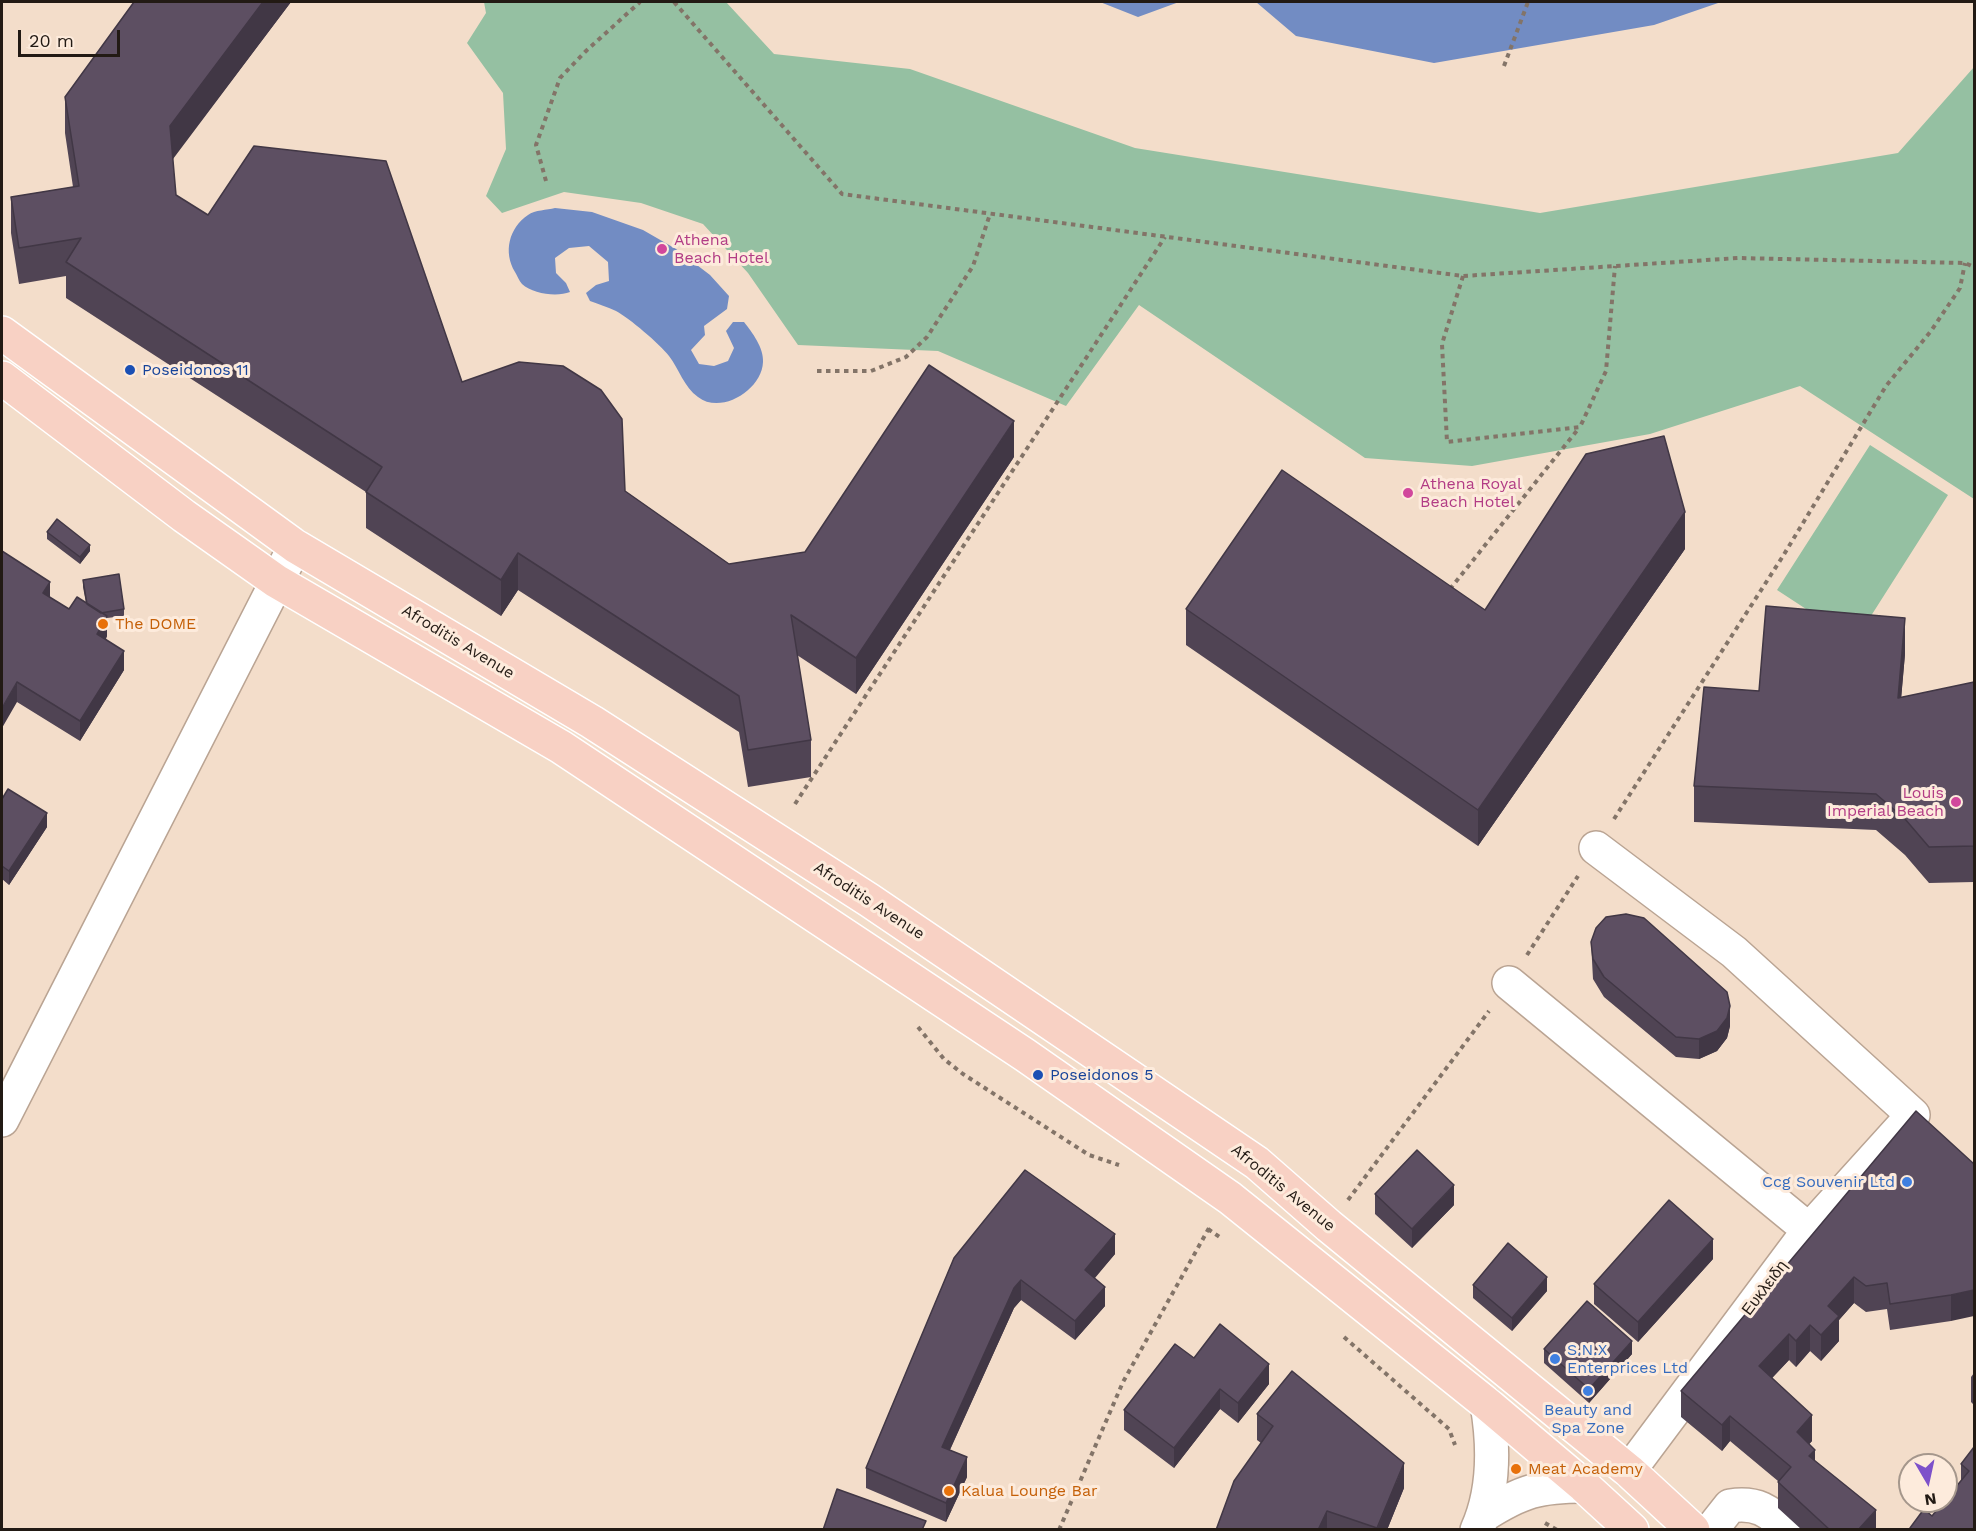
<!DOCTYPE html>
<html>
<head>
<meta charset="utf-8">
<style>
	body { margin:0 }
	#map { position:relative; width:1976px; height:1531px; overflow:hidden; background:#f3ddca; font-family:"Work Sans",sans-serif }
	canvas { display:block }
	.frame { position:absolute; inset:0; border:3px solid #221a14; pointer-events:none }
	.north { position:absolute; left:1898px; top:1453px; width:60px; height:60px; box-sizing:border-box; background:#fdebdc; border:2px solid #a5978c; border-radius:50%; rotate:171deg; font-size:16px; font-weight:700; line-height:24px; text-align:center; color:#221a14 }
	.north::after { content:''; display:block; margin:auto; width:21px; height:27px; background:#7d51ca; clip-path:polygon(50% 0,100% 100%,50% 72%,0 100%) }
	.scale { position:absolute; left:18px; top:30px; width:102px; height:27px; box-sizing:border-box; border:3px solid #221a14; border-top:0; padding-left:8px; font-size:18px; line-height:21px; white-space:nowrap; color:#221a14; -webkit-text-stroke:4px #fdebdc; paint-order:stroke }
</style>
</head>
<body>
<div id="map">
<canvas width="1976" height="1531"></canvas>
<div class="frame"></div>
<div class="north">N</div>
<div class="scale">20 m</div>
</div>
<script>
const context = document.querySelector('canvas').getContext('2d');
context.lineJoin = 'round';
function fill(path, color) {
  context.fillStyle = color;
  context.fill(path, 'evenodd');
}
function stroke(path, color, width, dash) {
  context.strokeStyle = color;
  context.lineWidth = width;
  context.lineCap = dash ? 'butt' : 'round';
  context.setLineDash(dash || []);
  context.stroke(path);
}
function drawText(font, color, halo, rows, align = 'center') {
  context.font = font + ' "Work Sans",sans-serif';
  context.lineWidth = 6;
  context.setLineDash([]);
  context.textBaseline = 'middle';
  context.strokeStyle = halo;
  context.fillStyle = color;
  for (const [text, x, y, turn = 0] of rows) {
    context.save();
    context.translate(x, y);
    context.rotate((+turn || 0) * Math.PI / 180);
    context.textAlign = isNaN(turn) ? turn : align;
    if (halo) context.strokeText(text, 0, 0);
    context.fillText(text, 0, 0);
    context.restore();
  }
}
fill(new Path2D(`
	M484 2H726L774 54 910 69 1135 148 1540 213 1898 153 1974 67V499L1800 386 1650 434 1472 466 1365 458 1139 305 1066 406 938 351 798 345 748 273 703 224 641 203 564 192 502 213 486 196 506 149 503 93 467 43 486 13Z
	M1870 445 1948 495 1855 641 1777 590Z`), '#95c0a2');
fill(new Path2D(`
	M1100 2H1179L1138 17Z
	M1256 2H1721L1654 25 1434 63 1296 36Z
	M555 208 592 212 643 230 676 249 710 275 729 296 727 309 704 326 705 335 691 350 699 364 714 366 728 361 734 348 726 331 733 322H744C752 332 764 348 763 362 762 390 721 415 698 397 684 387 679 369 669 356 660 344 629 318 616 311 608 307 598 304 590 301L586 293 596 285 609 281 608 262 589 246 569 248 555 258 556 273 566 283 570 292C557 297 533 294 522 284 519 281 517 275 515 272 503 252 509 228 528 215 535 210 547 210 555 208Z`), '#728cc3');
const minor = new Path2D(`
	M1596 848 1734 952 1913 1115 1809 1230 1629 1471
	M1509 983 1809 1230
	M2 1120 295 546
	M1484 1515C1522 1491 1539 1486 1584 1486
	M1477 1530C1495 1490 1494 1445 1487 1404
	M1711 1530 1730 1506C1756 1502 1770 1510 1787 1530`);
const major = new Path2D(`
	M2 333 295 546 592 722 869 900 1257 1163 1329 1226 1629 1471 1693 1530
	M2 378 184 516 276 581 561 747 1025 1055 1230 1198 1487 1404 1584 1486 1632 1530`);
stroke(minor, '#baa493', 36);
stroke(major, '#fff', 36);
stroke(new Path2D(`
	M674 2 842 194 1463 276 1738 258 1965 263 1974 267
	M1504 66 1528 2
	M546 181 536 145 560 78 586 51 640 2
	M1463 276 1442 344 1447 442 1580 427 1606 371 1615 266
	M817 371H871L906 357 927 337 973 266 990 214
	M1450 589 1579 428
	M795 804 1165 237
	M1614 819 1783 556 1886 386 1931 331 1960 288 1965 263
	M1527 955 1578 876
	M918 1027 944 1059 963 1074 1089 1155 1119 1165
	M1348 1200 1489 1011
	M1208 1229 1221 1238
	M1344 1337 1449 1429 1455 1445
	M1545 1523 1557 1530
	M1059 1530 1123 1382 1209 1228`), '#837468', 4, [4.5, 4.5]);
stroke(minor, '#fff', 33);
stroke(major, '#f8d1c4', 33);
fill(new Path2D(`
	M134 2H291L172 159 176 195 462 382 625 491 729 564 805 552 1014 457 856 694 797 655 811 740V777L748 787 739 732 518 590 501 616 366 528V492L66 298V276L19 284 11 233V197L73 187 65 133V97Z
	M47 532 90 551 80 564 47 539Z
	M1685 549 1478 846 1186 645V609L1485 610Z
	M2 551 50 598 69 609 86 603 83 587V580L124 609V616L107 618V636L106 639 124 670 80 741 17 702Z
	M1905 654 1901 698 1974 682V882L1929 883 1905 855 1876 830 1694 822V786L1759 691Z
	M2 799 47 827 9 885 2 879Z
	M1591 942 1730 1026 1727 1038 1717 1051 1699 1059 1676 1057 1604 997 1593 979Z
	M1974 1164 1951 1321 1890 1330 1887 1309 1866 1312 1854 1303 1839 1320V1341L1821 1361 1810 1351 1796 1367 1789 1360 1772 1378 1812 1441 1809 1444 1815 1462 1876 1530H1802L1778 1508V1481L1730 1441 1722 1451 1681 1417V1391Z
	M1375 1194 1454 1205 1412 1248 1375 1214Z
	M1115 1254 1094 1278 1105 1306 1075 1340 1021 1300 1014 1308 950 1450 967 1477 946 1522 866 1488V1468L954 1258Z
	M1713 1259 1638 1342 1594 1304V1284Z
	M1473 1285 1547 1291 1512 1331 1473 1298Z
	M1544 1349 1632 1354 1589 1403 1544 1363Z
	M1194 1358 1269 1384 1238 1423 1220 1409 1174 1468 1124 1430V1410Z
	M1974 1373V1405L1971 1402V1377Z
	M1257 1414 1404 1488 1387 1530H1216L1261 1443 1257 1440Z
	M1974 1447V1530H1910V1528L1932 1516 1961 1481V1464Z`), '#504454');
fill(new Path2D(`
	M263 2H291L170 163V126Z
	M1014 421V457L856 694V658Z
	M1685 512V549L1478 846V810Z
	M90 545V551L80 564V557Z
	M518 553V590L501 616V580Z
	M50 582V602L43 593Z
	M107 616V636L97 653V634Z
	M1905 618V654L1898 735V698Z
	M124 651V670L80 741V721Z
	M17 682V702L2 728V708Z
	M47 813V827L9 885V871Z
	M1730 1006V1026L1727 1038 1717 1051 1699 1059V1039Z
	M1454 1185V1205L1412 1248V1229Z
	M1115 1234V1254L1085 1290V1270Z
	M1713 1239V1259L1638 1342V1322Z
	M1547 1277V1291L1512 1331V1318Z
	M1854 1277V1303L1839 1320V1341L1821 1361V1335L1828 1306Z
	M1021 1280V1300L1014 1308 942 1467V1447L1014 1288Z
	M1105 1287V1306L1075 1340V1321Z
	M1974 1290V1316L1951 1321V1295Z
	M1810 1325V1351L1796 1367V1341Z
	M1789 1334V1360L1759 1392V1366Z
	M1632 1341V1354L1589 1403V1389Z
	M1269 1364V1384L1238 1423V1403Z
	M1220 1389V1409L1174 1468V1448Z
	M1812 1415V1441L1797 1458V1432Z
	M1730 1416V1441L1722 1451V1425Z
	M1815 1450V1475L1809 1456Z
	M967 1457V1477L946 1522V1503Z
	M1404 1463V1488L1387 1530H1377Z
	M1876 1510V1530H1858Z
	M1327 1511V1530H1318Z`), '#413745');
const building = new Path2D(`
	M134 2H263L170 126 176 195 208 215 254 146 386 161 462 382 519 362 563 366 601 390 622 419 625 491 729 564 805 552 929 365 1014 421 856 658 791 615 811 740 748 750 739 696 518 553 501 580 366 492 382 467 66 262 81 238 19 248 11 197 79 186 65 97Z
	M1664 436 1685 512 1478 810 1186 609 1282 470 1485 610 1586 454Z
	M57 519 90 545 80 557 47 532Z
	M2 551 50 582 43 593 69 609 77 597 107 616 97 634 124 651 80 721 17 682 2 708Z
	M119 574 124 609 101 613 87 604 83 580Z
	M1766 606 1905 618 1898 698 1974 682V846L1929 847 1905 819 1876 794 1694 786 1704 687 1759 691Z
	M8 789 47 813 9 871 2 866V799Z
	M1626 914 1644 918 1727 992 1730 1006 1727 1018 1717 1031 1699 1039 1676 1037 1604 977 1593 959 1591 942 1596 928 1606 917Z
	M1916 1111 1974 1164V1290L1951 1295 1890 1304 1887 1283 1866 1286 1854 1277 1828 1306 1839 1316 1821 1335 1810 1325 1796 1341 1789 1334 1759 1366 1812 1415 1797 1432 1815 1450 1809 1456 1876 1510 1858 1530H1830L1778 1482 1791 1467 1730 1416 1722 1425 1681 1391Z
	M1417 1150 1454 1185 1412 1229 1375 1194Z
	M1025 1170 1115 1234 1085 1270 1105 1287 1075 1321 1021 1280 1014 1288 942 1447 967 1457 946 1503 866 1468 954 1258Z
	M1669 1200 1713 1239 1638 1322 1594 1284Z
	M1508 1243 1547 1277 1512 1318 1473 1285Z
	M1587 1301 1632 1341 1589 1389 1544 1349Z
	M1220 1324 1269 1364 1238 1403 1220 1389 1174 1448 1124 1410 1175 1344 1194 1358Z
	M1292 1371 1404 1463 1377 1528 1327 1511 1318 1530H1216L1234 1481 1273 1426 1257 1414Z
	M1974 1447V1530H1912L1910 1528 1924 1509 1932 1516 1944 1501H1946V1499L1969 1471 1961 1464Z
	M837 1489 926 1521 922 1530H823Z`);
fill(building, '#5d4f62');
stroke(building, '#413745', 1.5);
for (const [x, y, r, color] of [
	[662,249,6,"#d1479c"],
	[130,370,6,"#1a4fb4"],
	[1408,493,6,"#d1479c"],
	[103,624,6,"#e8710a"],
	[1956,802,6,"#d1479c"],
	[1038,1075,6,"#1a4fb4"],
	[1907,1182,6,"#3f7fe0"],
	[1555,1359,6,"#3f7fe0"],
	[1588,1391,6,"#3f7fe0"],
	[1516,1469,6,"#e8710a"],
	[949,1491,6,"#e8710a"]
]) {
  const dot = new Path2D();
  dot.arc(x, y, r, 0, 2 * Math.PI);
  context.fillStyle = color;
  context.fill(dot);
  stroke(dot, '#fdebdc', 2);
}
drawText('16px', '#b23c85', '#fdebdc', [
	["Athena",674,240],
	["Beach Hotel",674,258],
	["Athena Royal",1420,484],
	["Beach Hotel",1420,502],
	["Louis",1944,793,"right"],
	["Imperial Beach",1944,811,"right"]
], 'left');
drawText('16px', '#164399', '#fdebdc', [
	["Poseidonos 11",142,370],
	["Poseidonos 5",1050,1075]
], 'left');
drawText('16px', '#c56008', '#fdebdc', [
	["The DOME",115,624],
	["Meat Academy",1528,1469],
	["Kalua Lounge Bar",961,1491]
], 'left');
drawText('16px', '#221a14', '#fdebdc', [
	["Afroditis Avenue",458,642,31],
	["Afroditis Avenue",869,901,33],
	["Afroditis Avenue",1283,1188,39],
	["Ευκλειδη",1765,1288,-53]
]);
drawText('16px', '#366cbe', '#fdebdc', [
	["Ccg Souvenir Ltd",1895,1182],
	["S.N.X",1567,1350,"left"],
	["Enterprices Ltd",1567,1368,"left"],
	["Beauty and",1588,1410,"center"],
	["Spa Zone",1588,1428,"center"]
], 'right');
</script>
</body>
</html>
